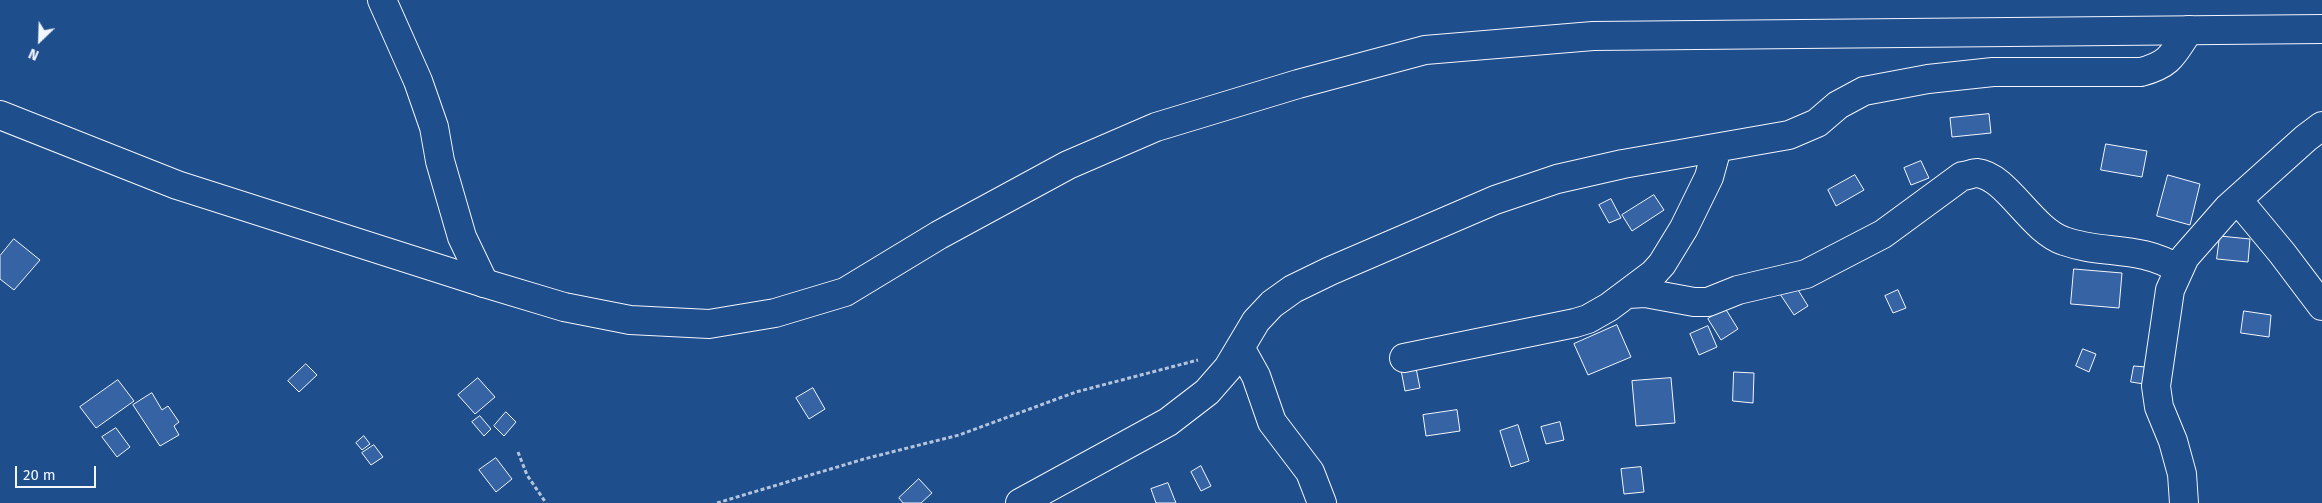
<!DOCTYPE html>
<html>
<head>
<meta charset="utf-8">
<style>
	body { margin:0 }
	#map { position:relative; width:2322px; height:503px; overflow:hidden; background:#1f4e8c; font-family:"Fira Sans",sans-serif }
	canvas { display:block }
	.north { position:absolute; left:15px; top:15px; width:50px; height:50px; -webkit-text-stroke:4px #1f4e8c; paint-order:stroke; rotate:204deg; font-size:14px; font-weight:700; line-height:20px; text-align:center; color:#f2f6ff }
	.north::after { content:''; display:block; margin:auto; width:18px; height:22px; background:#f2f6ff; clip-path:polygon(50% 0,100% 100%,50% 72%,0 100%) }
	.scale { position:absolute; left:15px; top:466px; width:81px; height:22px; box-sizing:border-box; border:2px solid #f2f6ff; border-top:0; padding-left:6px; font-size:15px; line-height:18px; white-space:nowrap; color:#f2f6ff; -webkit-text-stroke:4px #1f4e8c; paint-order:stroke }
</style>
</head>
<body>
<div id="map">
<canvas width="2322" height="503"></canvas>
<div class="north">N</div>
<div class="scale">20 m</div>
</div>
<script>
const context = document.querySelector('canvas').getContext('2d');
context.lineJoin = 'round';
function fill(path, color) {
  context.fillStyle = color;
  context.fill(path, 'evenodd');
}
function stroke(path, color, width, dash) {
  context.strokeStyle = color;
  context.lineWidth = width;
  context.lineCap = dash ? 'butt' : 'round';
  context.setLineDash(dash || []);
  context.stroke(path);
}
const building = new Path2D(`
	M1989 114 1991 133 1952 137 1950 118Z
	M2106 144 2147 151 2142 177 2101 170Z
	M1921 161 1929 178 1911 185 1904 168Z
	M1855 175 1864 190 1836 206 1828 190Z
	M2168 175 2200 184 2190 225 2157 216Z
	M1654 195 1664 210 1632 231 1622 215Z
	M1611 199 1621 218 1609 223 1599 205Z
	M2220 236 2250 239 2248 262 2217 259Z
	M14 239 40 260 14 290 0 279V256Z
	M2074 269 2122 273 2119 308 2071 304Z
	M1795 285 1808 306 1794 315 1780 294Z
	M1898 290 1906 308 1893 313 1885 296Z
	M1725 308 1738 329 1721 340 1708 319Z
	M2244 311 2271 315 2269 337 2241 333Z
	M1617 325 1631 357 1588 375 1574 344Z
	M1708 326 1717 347 1699 355 1690 334Z
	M2083 349 2096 354 2089 372 2076 366Z
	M306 364 317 375 299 392 288 381Z
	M2134 366 2146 367 2144 384 2131 382Z
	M1416 368 1420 388 1405 391 1401 370Z
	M1734 372 1754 373 1753 403 1733 401Z
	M478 378 495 397 475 414 458 395Z
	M1671 378 1675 423 1636 426 1632 381Z
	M118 380 134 401 96 428 80 407Z
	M813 388 825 409 809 419 796 398Z
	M152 393 162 410 168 406 179 422 174 426 179 435 160 446 133 405Z
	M1457 410 1460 431 1426 436 1423 415Z
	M506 412 516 422 504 436 494 426Z
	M480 416 491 429 484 436 472 422Z
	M1560 422 1564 440 1546 444 1541 427Z
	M1518 425 1529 461 1511 467 1500 431Z
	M116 428 130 447 117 457 102 437Z
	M364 436 370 444 362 450 356 443Z
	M374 445 383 457 371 465 362 453Z
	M496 458 512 479 496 492 479 470Z
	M1201 466 1211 486 1201 491 1191 472Z
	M1641 467 1644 492 1624 494 1621 469Z
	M919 479 932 493 921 503H903L899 498Z
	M1168 483 1176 503H1156L1151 489Z`);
fill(building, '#3563a3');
stroke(building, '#f2f6ff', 1);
const minor = new Path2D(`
	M382 0 418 81 434 127 440 161 462 237 484 283
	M2238 200 2282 253 2322 306
	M1628 294 1645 293 1694 302H1708L1738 290 1806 274 1883 234 1962 176C1967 176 1973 173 1977 173 2007 176 2031 230 2064 241 2103 255 2140 245 2178 269
	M1241 349 1256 376 1272 422 1310 472 1322 503
	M1404 358 1575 323 1588 319 1609 307 1653 274 1662 264 1684 228 1709 177 1717 148
	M1020 503 1168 422 1207 392 1228 368 1256 321 1272 304 1293 289 1330 271 1495 200 1557 179 1623 164 1789 135 1817 123 1838 105 1864 91 1928 79 1993 72H2141C2171 64 2173 54 2189 30
	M2184 503 2182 474 2173 441 2159 407 2156 386 2170 290 2185 257 2228 208 2306 138 2322 126`);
const highway = new Path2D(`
	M0 115 177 185 484 283 564 307 630 320 709 324 775 313 845 292 939 235 1068 165 1156 127 1298 84 1425 50 1593 36 2322 29`);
stroke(minor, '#f2f6ff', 30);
stroke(highway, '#f2f6ff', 30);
stroke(new Path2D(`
	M518 452 527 475 546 503
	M717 503 864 459 959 435 1076 392 1198 360`), '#b3c4dc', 3, [4, 2.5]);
stroke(minor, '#1f4e8c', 28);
stroke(highway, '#1f4e8c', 28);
</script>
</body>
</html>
